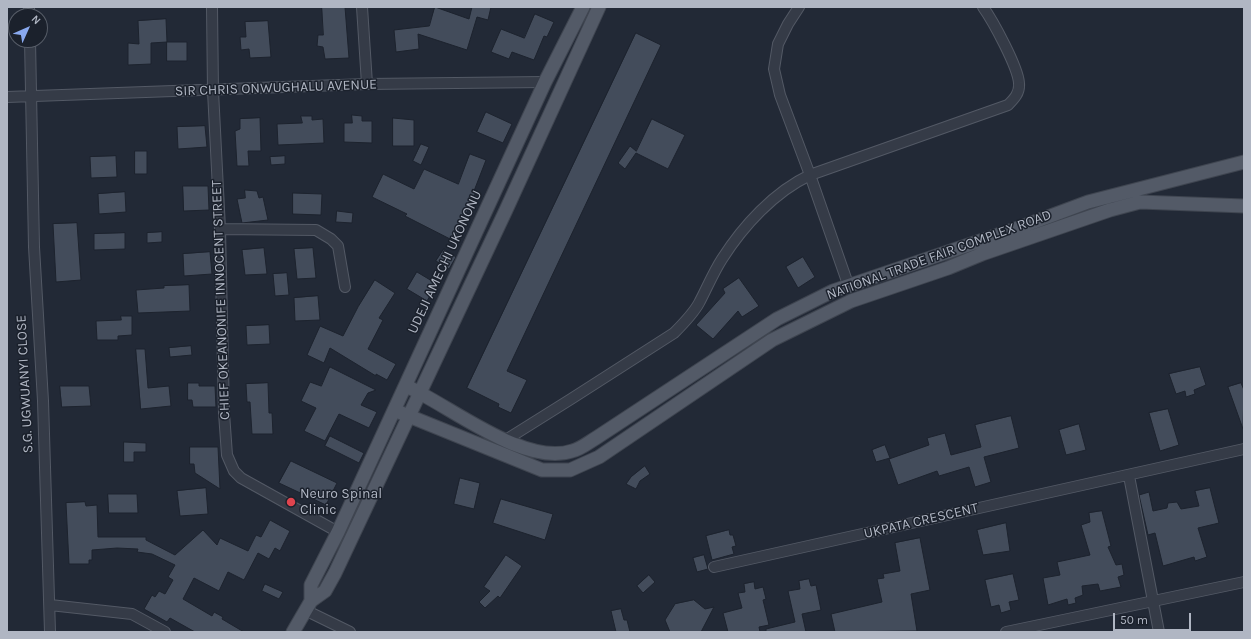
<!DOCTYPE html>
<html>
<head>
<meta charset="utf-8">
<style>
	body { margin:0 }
	#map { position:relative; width:1251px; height:639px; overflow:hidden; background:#222936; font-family:Karla,sans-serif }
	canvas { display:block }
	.frame { position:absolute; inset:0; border:8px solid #b0b6c3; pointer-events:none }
	.north { position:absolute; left:8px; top:8px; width:40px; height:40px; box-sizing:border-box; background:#1b212c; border:1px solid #575d68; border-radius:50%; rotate:45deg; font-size:11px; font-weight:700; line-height:16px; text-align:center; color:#b0b6c3 }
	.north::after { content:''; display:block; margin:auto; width:14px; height:18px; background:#89a9ef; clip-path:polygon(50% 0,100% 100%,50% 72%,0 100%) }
	.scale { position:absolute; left:1113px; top:613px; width:78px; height:18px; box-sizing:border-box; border:2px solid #b0b6c3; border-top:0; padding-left:5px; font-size:12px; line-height:14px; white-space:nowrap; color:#b0b6c3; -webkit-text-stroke:3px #1b212c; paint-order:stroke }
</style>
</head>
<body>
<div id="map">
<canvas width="1251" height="639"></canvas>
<div class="frame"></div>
<div class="north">N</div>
<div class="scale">50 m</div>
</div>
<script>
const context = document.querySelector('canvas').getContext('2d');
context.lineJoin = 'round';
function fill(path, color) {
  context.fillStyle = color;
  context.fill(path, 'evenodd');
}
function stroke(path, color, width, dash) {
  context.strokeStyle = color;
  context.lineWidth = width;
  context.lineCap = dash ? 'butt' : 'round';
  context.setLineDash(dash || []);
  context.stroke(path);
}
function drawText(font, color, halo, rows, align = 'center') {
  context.font = font + ' Karla,sans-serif';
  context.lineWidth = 3;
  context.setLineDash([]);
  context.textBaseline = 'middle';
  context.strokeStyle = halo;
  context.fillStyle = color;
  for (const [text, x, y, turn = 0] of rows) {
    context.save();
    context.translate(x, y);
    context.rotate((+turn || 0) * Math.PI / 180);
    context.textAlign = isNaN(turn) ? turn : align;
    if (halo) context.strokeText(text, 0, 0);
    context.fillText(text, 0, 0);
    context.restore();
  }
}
const building = new Path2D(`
	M322 7H345L349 58 325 59 323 47 317 46 318 35H323Z
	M435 7 469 19 472 7H491L488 20 477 17 467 50 418 34 419 49 396 52 394 30 429 26Z
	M535 14 554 22 547 37 544 36 534 60 512 52 509 59 491 52 501 29 524 38Z
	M166 19 167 42 151 43V64L128 65V43L139 44 138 21Z
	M268 21 271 57 250 58 249 49 241 50 240 37H246L245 22Z
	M636 33 661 45 507 371 527 380 511 413 498 407 499 404 467 388Z
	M167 42H187V61H167Z
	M486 112 512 124 503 143 477 132Z
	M352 115 362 116V121H372V143L344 142V123H352Z
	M301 116H312V120L323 119 324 143 278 145 277 124 302 123Z
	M260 118 261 151H248L249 166H237L235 131 240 129V119Z
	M393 118 414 120V146H393Z
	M652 119 685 135 668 169 636 153 625 169 618 163 630 146 636 151Z
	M205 126 207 147 178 149 177 127Z
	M421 144 429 147 421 165 413 161Z
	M135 151H147V174H135Z
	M470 154 486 160 474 191 476 192 454 241 405 216 407 214 372 197 383 174 414 189 424 169 458 184Z
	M116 156 117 177 91 178 90 157Z
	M285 156V164L271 165 270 157Z
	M183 186H208L209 210 184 211Z
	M245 190 257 191 259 198 263 197 268 220 242 223 237 199 245 198Z
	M125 192 126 212 99 214 98 194Z
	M293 193 322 194 321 215 293 214Z
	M337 211 353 213 352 223 336 222Z
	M77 223 81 280 56 282 53 224Z
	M162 232V242L147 243V233Z
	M125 233V249L94 250V234Z
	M264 248 267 274 245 275 242 250Z
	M313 248 316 278 297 279 294 249Z
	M444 249 456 257 449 269 436 261Z
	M210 252 212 274 184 276 183 254Z
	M803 257 815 277 798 288 786 267Z
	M417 272 437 284 427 301 407 289Z
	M287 273 289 295 275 296 273 274Z
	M739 278 759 306 742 317 738 311 713 339 696 325 725 293 723 289Z
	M375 280 395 293 379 318 383 320 368 349 396 364 387 380 376 374V376L330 348 324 363 307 355 320 326 343 336 358 307Z
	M189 285 190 311 138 313 136 290 164 288V286Z
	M318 296 320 320 295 321 294 298Z
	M121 316H132V335L118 336V340H97L96 321 121 320Z
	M269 325 270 344 247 345 246 326Z
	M191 346 192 355 170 357 169 348Z
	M136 349H145L148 388 169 386 171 406 141 409Z
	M330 367 376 390 368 393 361 405 377 412 369 428 339 414 325 441 304 431 316 408 301 401 310 382 321 386Z
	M1200 367 1206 385 1194 390 1195 394 1186 397 1185 391 1176 394 1169 374Z
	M188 383H199V386H215L216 407H193L192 400H188Z
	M268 383 269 413H272L273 434H252L250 402H247L246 384Z
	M1241 383 1244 390 1243 429 1228 387Z
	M60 386H89L91 406 62 407Z
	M1168 409 1179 445 1160 451 1149 413Z
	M1011 416 1019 448 984 457 991 482 975 487 969 467 939 476 937 471 898 485 889 459 929 445 927 438 945 433 951 455 981 447 975 425Z
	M1079 424 1086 450 1066 455 1059 430Z
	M330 436 364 453 359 463 325 446Z
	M124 442 146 443V452H134V462H124Z
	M885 445 890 458 876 462 872 450Z
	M190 447H218L220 489 195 473 194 464H190Z
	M291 461 337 483 326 505 279 483Z
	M645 466 650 474 640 481 636 489 626 484 631 477Z
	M460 478 480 483 474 509 454 504Z
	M206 488 208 514 180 516 177 491Z
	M1210 488 1219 523 1198 528 1207 557 1195 561 1194 557 1163 566 1155 533 1148 535 1139 495 1149 492 1153 511 1167 508 1168 503 1177 502 1181 509 1199 506 1195 491Z
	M108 494H137L138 513H109Z
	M501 499 553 514 545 540 493 523Z
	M85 502 86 506 97 505 98 537H146V540L175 555 203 530 217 545 220 538 248 551 256 535 261 537 270 520 290 531 280 551 275 548 269 559 258 553 244 580 228 572 219 591 194 578 183 599 212 616 214 612 223 617 222 619 244 632H195L170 618 167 622 144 609 152 595 155 597 159 591 165 594 173 580 168 577 175 565 152 554 137 552 138 549 117 548 92 550V560H89V564H69L66 503Z
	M1102 511 1111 546 1108 547 1116 565 1122 564 1124 575 1118 577 1121 587 1100 591 1098 584 1082 586 1083 595 1075 598 1076 603 1068 605 1067 599 1048 605 1043 578 1060 575 1057 562 1090 555 1081 525 1090 522 1089 513Z
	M1006 523 1010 551 983 555 977 530Z
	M729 530 730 535H733L736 546 732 547 734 554 712 560 706 536Z
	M920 538 930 590 911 594 917 631 835 632 831 614 882 602 877 579 884 578 883 574 900 571 895 543Z
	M506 555 522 566 500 598 498 596 485 608 479 602 490 591 484 587Z
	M704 555 708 569 697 572 693 558Z
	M1013 574 1019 600 1009 602 1011 610 1001 613 999 605 991 607 985 580Z
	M649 575 655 582 643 593 637 586Z
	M809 579 811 586 816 585 821 610 802 614 806 632H766V629L795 622 788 591 800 589 799 581Z
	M754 582 755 589 763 587 766 599 763 600 769 625 759 627 760 632H728L723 613 742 608 738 593 745 592 744 584Z
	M265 584 283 592 279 599 262 591Z
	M694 600 705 609 714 607 701 632H670L665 620 675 604Z
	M621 609 624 620H627L630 632H616L611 611Z`);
fill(building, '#434c5b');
stroke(building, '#1d232e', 1);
const minor = new Path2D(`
	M29 7V16
	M212 7 213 91 220 229 224 413 227 455 234 471 241 478 338 532
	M362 7 367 84
	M799 7 788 24 778 44 774 69 780 95 810 175 1008 105C1014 99 1020 93 1019 83 1018 67 993 21 983 7
	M30 40 34 247 43 401 50 632
	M7 97 367 84 545 82
	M220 229 316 230 331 239 338 246 345 287
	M504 441 571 399 674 333C683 324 693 314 699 303 707 288 713 273 722 259 743 226 774 192 810 175L849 287
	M1129 476 1159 632
	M714 567 1244 449
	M50 605 132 614 165 632
	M305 610 350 632
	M1006 632 1244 582`);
const major = new Path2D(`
	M406 386C449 405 524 467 572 451 581 449 589 442 596 438L777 319 833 291 1021 227 1088 202 1244 162
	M394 410 542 470H570L599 457 772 340 851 301 948 268 982 254 1110 210 1140 202 1244 206
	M311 601V585L338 532 545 82 583 7
	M293 632 311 601 325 591 335 573 506 210 599 7`);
stroke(minor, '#535965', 12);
stroke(major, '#3f4550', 15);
stroke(minor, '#353b47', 10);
stroke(major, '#535a67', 13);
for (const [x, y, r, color] of [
	[291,502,5,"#e0444e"]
]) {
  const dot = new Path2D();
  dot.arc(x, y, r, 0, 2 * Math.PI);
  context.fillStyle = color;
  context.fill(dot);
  stroke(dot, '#1b212c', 1.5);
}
drawText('14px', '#b0b6c3', '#1b212c', [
	["SIR CHRIS ONWUGHALU AVENUE",276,88,-2],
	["NATIONAL TRADE FAIR COMPLEX ROAD",939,255,-20],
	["UDEJI AMECHI UKONONU",445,262,-65],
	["CHIEF OKEANONIFE INNOCENT STREET",221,300,-92],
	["S.G. UGWUANYI CLOSE",25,384,-93],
	["UKPATA CRESCENT",921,521,-13]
]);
drawText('14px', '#b0b6c3', '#1b212c', [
	["Neuro Spinal",300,494],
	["Clinic",300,510]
], 'left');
</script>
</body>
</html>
